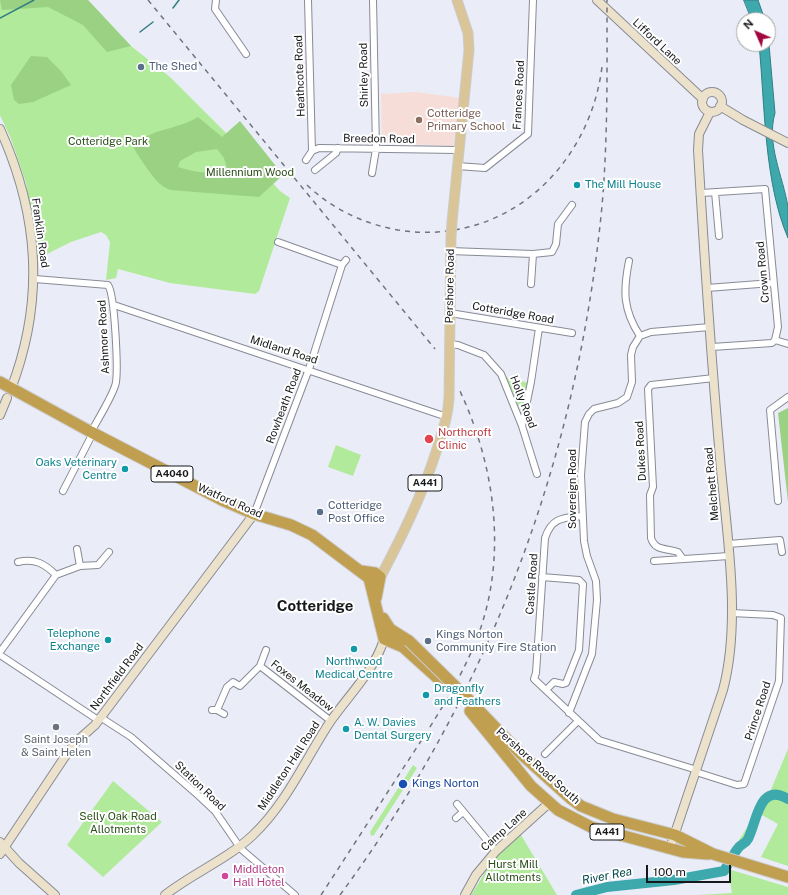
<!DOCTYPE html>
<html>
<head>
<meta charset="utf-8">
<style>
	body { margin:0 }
	#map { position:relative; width:788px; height:895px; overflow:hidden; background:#eaedf8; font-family:"Public Sans",sans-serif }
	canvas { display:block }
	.north { position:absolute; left:736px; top:12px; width:40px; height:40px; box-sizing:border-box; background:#fff; border:1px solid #a2a3a4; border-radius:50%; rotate:315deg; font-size:11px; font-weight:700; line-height:16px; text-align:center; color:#17181b }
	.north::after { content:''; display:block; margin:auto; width:14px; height:18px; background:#a2053f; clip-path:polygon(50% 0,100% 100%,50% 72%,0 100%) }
	.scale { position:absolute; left:646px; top:865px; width:85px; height:18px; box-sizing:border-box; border:2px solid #17181b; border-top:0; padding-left:5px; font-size:12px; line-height:14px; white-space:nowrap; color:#17181b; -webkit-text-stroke:3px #fff; paint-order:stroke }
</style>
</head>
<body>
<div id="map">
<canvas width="788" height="895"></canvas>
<div class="north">N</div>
<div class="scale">100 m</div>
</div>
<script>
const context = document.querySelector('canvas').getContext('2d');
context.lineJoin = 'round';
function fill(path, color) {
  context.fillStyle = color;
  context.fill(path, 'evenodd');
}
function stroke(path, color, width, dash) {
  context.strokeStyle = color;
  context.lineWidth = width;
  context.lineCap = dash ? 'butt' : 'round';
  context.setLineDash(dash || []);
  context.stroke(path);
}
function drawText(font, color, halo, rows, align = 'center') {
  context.font = font + ' "Public Sans",sans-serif';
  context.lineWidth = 4;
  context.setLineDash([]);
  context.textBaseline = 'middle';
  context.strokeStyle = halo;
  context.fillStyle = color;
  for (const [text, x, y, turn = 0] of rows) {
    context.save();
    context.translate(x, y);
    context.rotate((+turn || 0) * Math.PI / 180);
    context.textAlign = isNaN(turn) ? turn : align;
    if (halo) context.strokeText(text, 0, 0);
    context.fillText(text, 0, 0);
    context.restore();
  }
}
fill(new Path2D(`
	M416 92 461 98 453 146 382 143 381 94Z`), '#f7ddd7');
fill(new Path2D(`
	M0 0H88L131 46 170 77 231 138 280 191 290 198 259 291 255 294 170 283 118 269 116 278 106 280 110 242 106 235 101 232 71 242 37 259 26 183 11 139 0 115Z
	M506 377 529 383 522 414Z
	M336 445 361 455 353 476 328 467Z
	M788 749V866L761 857 778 824 760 814 757 827 749 844 739 840 770 792Z
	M413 765 417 768 374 835 371 836 370 832Z
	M113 781 162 822 103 877 67 845Z
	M521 835 557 895H471L497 853Z
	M728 869 788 887V895H698L732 893Z`), '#b1ea9a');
fill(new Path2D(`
	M0 0H88L131 46 107 52 83 25 48 7 2 10Z
	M31 56 47 57 61 71 71 85 33 102 19 104 14 100 11 85Z
	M198 117 222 137 240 121 283 175 259 197 170 190C166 188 162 186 159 183 154 179 135 152 133 146 151 128 177 130 198 117ZM217 149 224 158 227 169C210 176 195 172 178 167L180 161 196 152Z
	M788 408V502L778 413Z`), '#9ad183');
const water = new Path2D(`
	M744 0H758L765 20H752Z
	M768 33 775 113C766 144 783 176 788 207 788 217 788 228 788 238 764 182 765 106 759 44H768Z`);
fill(water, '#3da9ad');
stroke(water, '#327e81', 1);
stroke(new Path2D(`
	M173 8 179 0
	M0 18 34 0
	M140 32 153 22`), '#327e81', 1.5);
stroke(new Path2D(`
	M576 895 607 887 674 880 724 871C729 863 733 854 739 847 742 844 746 843 748 839 757 822 759 781 788 799`), '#3da9ad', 10);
const street = new Path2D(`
	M216 0 215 9 246 54
	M308 0 312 151
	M306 160 312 151 319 148 458 150
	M457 166 485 168 528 134 533 0
	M315 170 336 153 338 148
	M372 173 376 149 373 0
	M715 192 719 236
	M701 193 765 189 778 327 775 340 788 344
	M278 242 342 265
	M450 251 533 254 552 252 556 244 558 224 572 205
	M629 261C623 291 623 310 640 336
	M35 279 108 285C115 295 118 368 116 382 115 392 97 421 91 432
	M531 284 533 254
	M707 288 772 283
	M114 305 447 417
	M450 313 572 333
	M449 344 458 345 484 355 501 374 522 426 537 474
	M712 347 772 343 775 340
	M522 426 531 382 539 328
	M63 491 93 433
	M778 501 770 410 788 397
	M254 514 309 369 342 265 346 260
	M582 516C563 518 552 517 545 538L536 673 534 679 599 740 697 770
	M728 544 780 540 782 552
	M77 549 80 566
	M683 559 678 552C666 548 655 551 651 538L650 495 653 487 648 389 651 385 714 378
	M654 561 729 556
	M18 562C35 558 45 564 56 575
	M542 577 579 580 583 584 579 650 566 683 563 684 554 682 546 690
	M0 652 56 575 80 566 98 565 109 552
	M0 655 98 720
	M260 666 266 650
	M212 710H217L227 687 233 682 240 686 260 666 331 721
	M217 710 224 714
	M569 713 592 654 597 600 596 581 587 556 584 541 581 475 585 422 589 414 594 409 618 403 627 397 632 382 631 355 633 347 640 336 651 332 710 327
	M100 717 131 737 199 796 215 811 241 849 295 895
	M545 754 578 721
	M696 772 737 785 744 784 779 681 781 618 773 615 731 613
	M457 804 496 851
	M456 818 463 812`);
const secondary = new Path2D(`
	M597 0 703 99
	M702 102a10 10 0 1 1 20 0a10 10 0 1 1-20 0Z
	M720 106 743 120 788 143
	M0 129C39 215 45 300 11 389
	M0 415 7 398
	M0 842 19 863 55 895
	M670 848 723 690C742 619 726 530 720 458 711 355 704 253 698 150L699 134 710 112
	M0 854 66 755 77 741 95 725 254 514
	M165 895C193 873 228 859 253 835 286 804 305 760 330 722 348 696 375 670 384 639
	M465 895 476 875 496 851 548 804`);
const primary = new Path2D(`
	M452 222 469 50 468 33 457 0
	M380 578C401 538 421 498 435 455 441 436 448 418 449 398L451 236`);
const highway = new Path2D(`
	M0 382 91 432 224 501 254 514 291 525 312 535 369 578 384 639 403 647 444 684
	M361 571 375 573 380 577 376 598
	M383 618 390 629 409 641
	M470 701 521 754 570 798 581 806 613 819 675 835 713 854 788 877
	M470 711 531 786 558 810 591 827 683 852 708 854`);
stroke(street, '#888b95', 8);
stroke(secondary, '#888b95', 10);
stroke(primary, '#cccccd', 11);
stroke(highway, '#cccccd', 13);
stroke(street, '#fff', 6);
stroke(secondary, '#ece2cb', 8);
stroke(primary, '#d9c597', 9);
stroke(highway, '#c09f51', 11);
stroke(new Path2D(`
	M148 0 435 349
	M307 185C332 209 364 224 398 230 503 247 589 169 602 67
	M321 895C348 854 374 813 400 773 427 732 454 692 473 648 509 565 497 469 459 389
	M340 895C490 692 578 457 602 206 608 137 607 69 607 0`), '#72747b', 1.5, [5, 5]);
const primaryBridge = new Path2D(`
	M451 236 452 222`);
const highwayBridge = new Path2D(`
	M409 641 470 701`);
stroke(primaryBridge, '#cccccd', 11, []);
stroke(highwayBridge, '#cccccd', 13, []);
stroke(primaryBridge, '#d9c597', 9);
stroke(highwayBridge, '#c09f51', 11);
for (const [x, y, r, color] of [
	[141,67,4,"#5c6f8a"],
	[419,120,4,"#8d6e63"],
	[577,185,4,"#0f9aa8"],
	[429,439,5,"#e0444e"],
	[125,469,4,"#0f9aa8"],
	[320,512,4,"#5c6f8a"],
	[108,640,4,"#0f9aa8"],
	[428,641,4,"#5c6f8a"],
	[354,649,4,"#0f9aa8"],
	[426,695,4,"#0f9aa8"],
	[56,727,4,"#6b7280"],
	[346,729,4,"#0f9aa8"],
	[403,784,5,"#1a4fb4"],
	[225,876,4,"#d1479c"]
]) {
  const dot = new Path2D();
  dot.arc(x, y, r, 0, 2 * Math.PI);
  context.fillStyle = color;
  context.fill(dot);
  stroke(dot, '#fff', 1.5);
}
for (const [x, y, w] of [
	[172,474,42],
	[425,483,34],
	[607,832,34]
]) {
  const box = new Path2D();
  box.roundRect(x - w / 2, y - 8, w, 16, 3);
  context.fillStyle = '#fff';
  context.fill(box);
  stroke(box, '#17181b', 1);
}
drawText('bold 10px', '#17181b', null, [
	["A4040",172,474],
	["A441",425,483],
	["A441",607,832]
]);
drawText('11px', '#17181b', '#fff', [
	["Lifford Lane",657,42,43],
	["Shirley Road",364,75,-91],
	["Heathcote Road",300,76,-92],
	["Frances Road",519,95,-87],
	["Breedon Road",379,139,1],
	["Franklin Road",40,233,82],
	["Crown Road",763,272,-95],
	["Pershore Road",450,286,-89],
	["Cotteridge Road",513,313,10],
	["Ashmore Road",104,337,-93],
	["Midland Road",284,350,18],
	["Holly Road",523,402,69],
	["Rowheath Road",284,406,-69],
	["Dukes Road",641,451,-93],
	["Melchett Road",712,484,-95],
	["Sovereign Road",573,489,-90],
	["Watford Road",230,501,24],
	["Castle Road",532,584,-86],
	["Northfield Road",117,677,-53],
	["Foxes Meadow",302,686,38],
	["Prince Road",758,711,-72],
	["Middleton Hall Road",289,766,-57],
	["Pershore Road South",538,766,42],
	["Station Road",200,786,44],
	["Camp Lane",504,830,-42]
]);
drawText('11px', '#4e5e75', '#fff', [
	["The Shed",149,67],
	["Cotteridge",328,506],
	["Post Office",328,519],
	["Kings Norton",436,635],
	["Community Fire Station",436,648]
], 'left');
drawText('11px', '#785e54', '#fff', [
	["Cotteridge",427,114],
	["Primary School",427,127]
], 'left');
drawText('11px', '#2b4f1a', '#fff', [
	["Cotteridge Park",108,142],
	["Millennium Wood",250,173],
	["Selly Oak Road",118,817],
	["Allotments",118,830],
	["Hurst Mill",513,865],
	["Allotments",513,878]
]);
drawText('11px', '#0d838f', '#fff', [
	["The Mill House",585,185],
	["Oaks Veterinary",117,463,"right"],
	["Centre",117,476,"right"],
	["Telephone",100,634,"right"],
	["Exchange",100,647,"right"],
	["Northwood",354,662,"center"],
	["Medical Centre",354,675,"center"],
	["Dragonfly",434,689],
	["and Feathers",434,702],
	["A. W. Davies",354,723],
	["Dental Surgery",354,736]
], 'left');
drawText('11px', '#be3a42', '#fff', [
	["Northcroft",438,433],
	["Clinic",438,446]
], 'left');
drawText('11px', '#5b616d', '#fff', [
	["Saint Joseph",56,740],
	["& Saint Helen",56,753]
]);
drawText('11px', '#164399', '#fff', [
	["Kings Norton",412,784]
], 'left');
drawText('11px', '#b23c85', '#fff', [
	["Middleton",233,870],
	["Hall Hotel",233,883]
], 'left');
drawText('italic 12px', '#024649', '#fff', [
	["River Rea",607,876,-11]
]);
drawText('bold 15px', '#17181b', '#fff', [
	["Cotteridge",315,606]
]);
</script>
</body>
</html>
